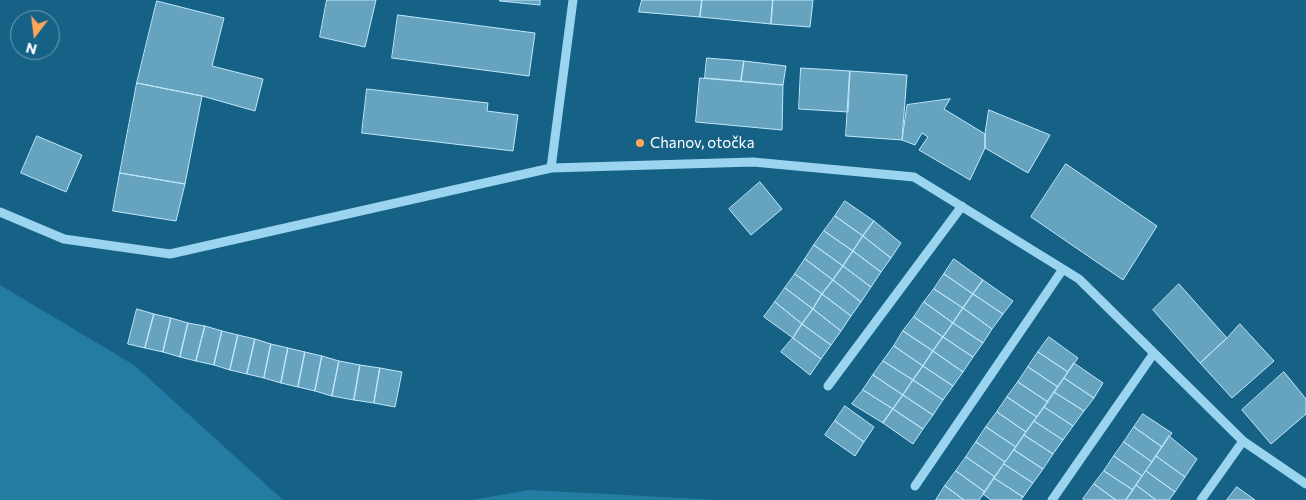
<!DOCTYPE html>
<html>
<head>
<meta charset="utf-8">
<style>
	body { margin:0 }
	#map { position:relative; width:1306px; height:500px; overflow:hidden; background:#166186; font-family:Commissioner,sans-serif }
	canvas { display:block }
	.north { position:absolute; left:10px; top:10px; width:50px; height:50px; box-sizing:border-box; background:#166186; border:1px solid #73a0b6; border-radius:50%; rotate:195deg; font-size:14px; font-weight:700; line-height:20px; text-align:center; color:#fff }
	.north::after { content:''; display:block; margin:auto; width:18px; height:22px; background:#ffa657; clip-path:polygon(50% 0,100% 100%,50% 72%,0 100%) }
</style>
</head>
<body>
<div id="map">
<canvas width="1306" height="500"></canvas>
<div class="north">N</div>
</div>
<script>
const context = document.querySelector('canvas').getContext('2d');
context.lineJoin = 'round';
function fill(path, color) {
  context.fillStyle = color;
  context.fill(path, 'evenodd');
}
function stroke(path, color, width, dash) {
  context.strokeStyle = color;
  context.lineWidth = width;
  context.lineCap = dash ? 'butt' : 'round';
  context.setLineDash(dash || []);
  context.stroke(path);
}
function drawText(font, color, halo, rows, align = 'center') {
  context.font = font + ' Commissioner,sans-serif';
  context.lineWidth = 5;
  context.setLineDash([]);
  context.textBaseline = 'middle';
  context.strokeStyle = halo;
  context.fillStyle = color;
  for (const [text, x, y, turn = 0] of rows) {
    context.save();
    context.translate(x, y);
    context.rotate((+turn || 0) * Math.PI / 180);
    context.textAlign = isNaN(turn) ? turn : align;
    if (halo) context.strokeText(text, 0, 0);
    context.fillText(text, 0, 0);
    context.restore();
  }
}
fill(new Path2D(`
	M0 285 134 365 283 500H0Z
	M529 490 720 500H471Z`), '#247ca3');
const building = new Path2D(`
	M327 0H376L365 47 320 37Z
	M500 0H540V5L500 1Z
	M642 0H702L700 17 639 12Z
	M702 0H773L771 24 700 17Z
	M773 0H813L810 27 771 24Z
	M157 1 224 18 212 66 263 79 255 111 202 96 137 83Z
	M398 15 535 33 529 76 392 58Z
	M707 58 744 61 741 81 705 78Z
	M744 61 786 66 783 85 741 81Z
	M801 68 850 71 848 112 799 109Z
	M850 71 907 75 902 140 846 136Z
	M700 78 783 85 782 130 696 122Z
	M137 83 202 96 185 184 120 173Z
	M367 89 488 103 487 111 518 115 513 151 362 133Z
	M950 99 944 109 985 134V148L970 180 919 150 928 137 922 133 915 145 902 140 907 105Z
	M989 110 1050 135 1028 173 985 148V134Z
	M37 136 82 155 66 192 21 173Z
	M1066 164 1157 226 1123 280 1031 217Z
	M120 173 185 184 176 221 113 211Z
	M760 182 782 209 751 235 729 209Z
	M845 201 874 221 863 236 835 216Z
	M835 216 863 236 853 251 824 231Z
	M874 221 901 243 891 258 863 236Z
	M824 231 853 251 843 266 814 245Z
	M863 236 891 258 881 272 853 251Z
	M814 245 843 266 833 280 805 259Z
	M853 251 881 272 871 287 843 266Z
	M805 259 833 280 822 294 795 274Z
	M954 259 983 280 973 294 944 274Z
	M843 266 871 287 861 302 833 280Z
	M795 274 822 294 813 309 785 288Z
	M944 274 973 294 963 308 934 289Z
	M833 280 861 302 851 316 822 294Z
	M983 280 1013 301 1003 314 973 294Z
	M1179 284 1227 338 1200 363 1153 310Z
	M785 288 813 309 802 324 775 302Z
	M934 289 963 308 953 323 924 302Z
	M822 294 851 316 841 331 813 309Z
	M973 294 1003 314 992 329 963 308Z
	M775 302 802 324 793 338 764 317Z
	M924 302 953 323 943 337 914 317Z
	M963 308 992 329 983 343 953 323Z
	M137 309 154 314 145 348 128 344Z
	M813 309 841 331 831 345 802 324Z
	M154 314 171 318 163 352 145 348Z
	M914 317 943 337 933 351 903 331Z
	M171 318 188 323 180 357 163 352Z
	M188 323 205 326 196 361 180 357Z
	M953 323 983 343 973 357 943 337Z
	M802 324 831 345 821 359 793 338Z
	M1240 324 1274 361 1232 398 1200 363 1227 338Z
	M205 326 222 331 214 365 196 361Z
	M222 331 238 335 230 370 214 365Z
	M903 331 933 351 923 366 894 346Z
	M238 335 255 339 247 374 230 370Z
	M943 337 973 357 963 372 933 351Z
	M1049 337 1078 358 1068 372 1038 352Z
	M793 338 821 359 810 375 781 352Z
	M255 339 271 344 264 378 247 374Z
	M271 344 288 348 281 383 264 378Z
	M894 346 923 366 913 380 883 361Z
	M288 348 305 352 298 387 281 383Z
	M933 351 963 372 953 386 923 366Z
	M305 352 322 356 315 391 298 387Z
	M1038 352 1068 372 1058 387 1028 367Z
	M322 356 339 361 332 396 315 391Z
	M339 361 360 365 354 400 332 396Z
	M883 361 913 380 903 395 873 375Z
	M1074 363 1103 383 1094 398 1064 378Z
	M360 365 380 368 374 403 354 400Z
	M923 366 953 386 943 400 913 380Z
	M1028 367 1058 387 1048 402 1018 382Z
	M380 368 402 372 395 407 374 403Z
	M1284 372 1306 399V414L1271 444 1242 410Z
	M873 375 903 395 893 409 863 390Z
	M1064 378 1094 398 1084 411 1054 392Z
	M913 380 943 400 933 415 903 395Z
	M1018 382 1048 402 1037 417 1007 397Z
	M863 390 893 409 883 423 852 404Z
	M1054 392 1084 411 1073 426 1044 407Z
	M903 395 933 415 923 429 893 409Z
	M1007 397 1037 417 1026 432 997 412Z
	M845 406 874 427 864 442 835 421Z
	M1044 407 1073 426 1063 440 1034 421Z
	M893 409 923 429 913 444 883 423Z
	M997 412 1026 432 1016 447 986 427Z
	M1143 414 1172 433 1162 447 1134 427Z
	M835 421 864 442 855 456 825 435Z
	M1034 421 1063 440 1053 454 1024 435Z
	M986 427 1016 447 1005 462 976 442Z
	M1134 427 1162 447 1152 462 1124 442Z
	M1024 435 1053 454 1043 469 1014 450Z
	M1169 436 1197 459 1185 477 1156 456Z
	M976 442 1005 462 995 477 966 457Z
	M1124 442 1152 462 1142 476 1114 456Z
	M1014 450 1043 469 1033 483 1004 464Z
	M1114 456 1142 476 1133 490 1104 471Z
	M1156 456 1185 477 1175 492 1146 471Z
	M966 457 995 477 985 492 956 471Z
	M1004 464 1033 483 1023 497 994 478Z
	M956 471 985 492 979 500H964L945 486Z
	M1104 471 1133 490 1126 500H1116L1094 484Z
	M1146 471 1175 492 1169 500H1156L1136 485Z
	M994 478 1023 497 1021 500H991L983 494Z
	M1094 484 1116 500H1085L1083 499Z
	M1136 485 1156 500H1126Z
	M945 486 964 500H936Z
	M1237 487 1255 500H1227Z`);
fill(building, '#66a3bf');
stroke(building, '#c0e8fa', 1);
stroke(new Path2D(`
	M551 168 573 0
	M0 212 64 239 170 254 551 168 753 162 914 177 1079 279 1243 441 1306 484
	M828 386 962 206
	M915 486 1063 269
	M1052 500 1154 353
	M1201 500 1243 441`), '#9bd4ee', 9);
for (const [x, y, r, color] of [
	[640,143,5,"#ffa657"]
]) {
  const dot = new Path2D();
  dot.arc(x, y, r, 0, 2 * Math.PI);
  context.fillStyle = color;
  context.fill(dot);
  stroke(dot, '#166186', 2);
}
drawText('15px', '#fff', '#166186', [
	["Chanov, otočka",650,143]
], 'left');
</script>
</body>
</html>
